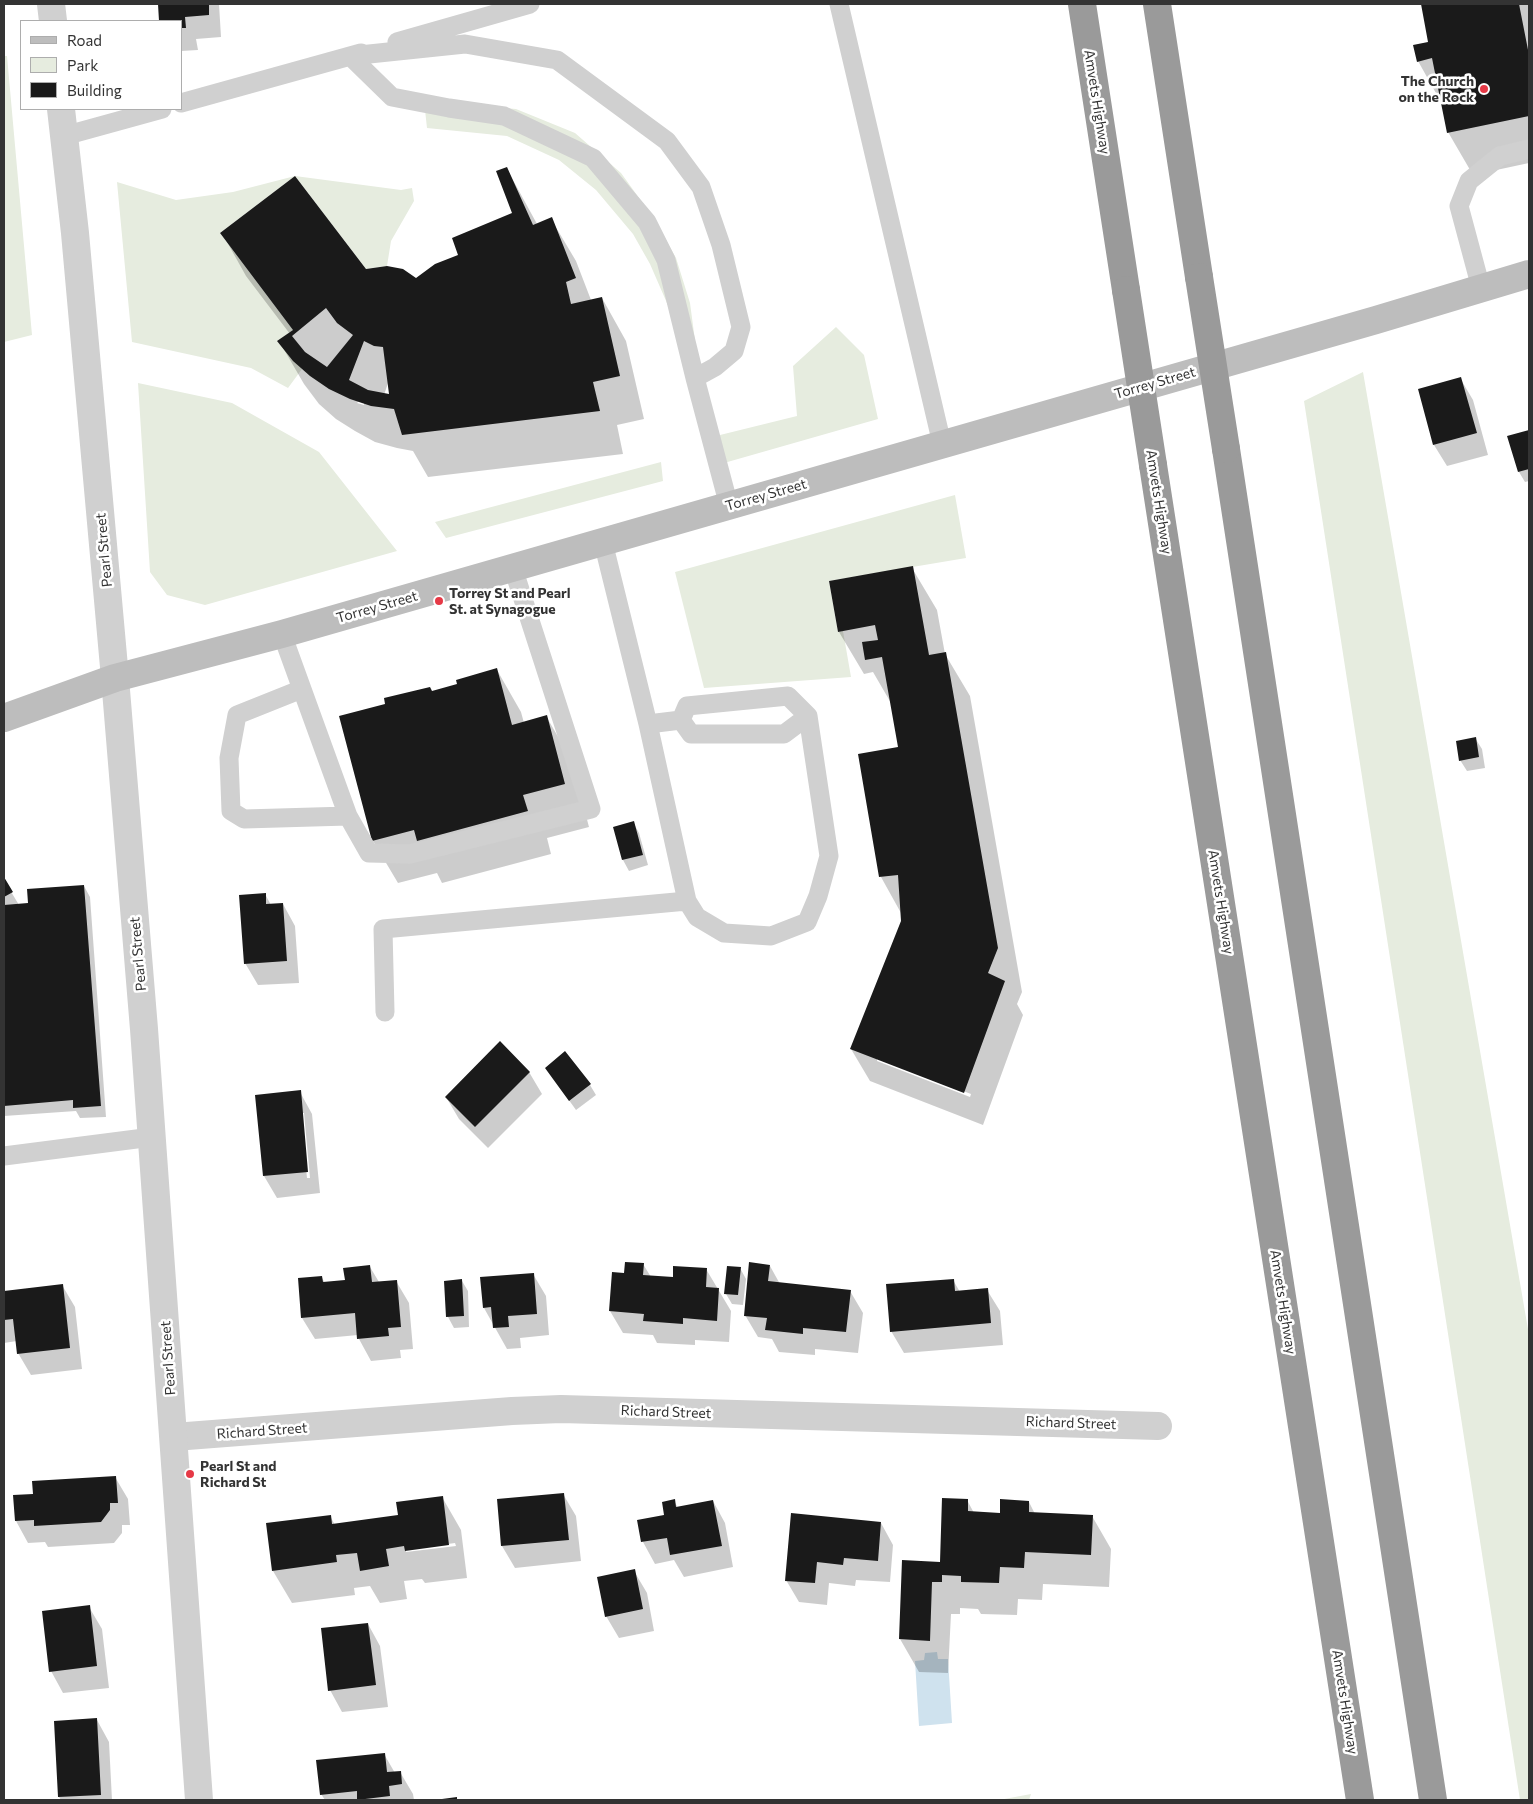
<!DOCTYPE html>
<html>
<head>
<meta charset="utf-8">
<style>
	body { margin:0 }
	#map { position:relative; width:1533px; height:1804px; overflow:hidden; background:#fff; font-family:Commissioner,sans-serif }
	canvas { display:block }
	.frame { position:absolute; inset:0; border:5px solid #333; pointer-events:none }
	.legend { position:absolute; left:20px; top:20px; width:162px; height:90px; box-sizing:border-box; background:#fff; border:1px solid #adadad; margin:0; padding:6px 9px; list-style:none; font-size:15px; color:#333 }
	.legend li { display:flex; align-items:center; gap:10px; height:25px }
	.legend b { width:25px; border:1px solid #adadad }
</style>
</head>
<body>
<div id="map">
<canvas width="1533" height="1804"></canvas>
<div class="frame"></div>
<ul class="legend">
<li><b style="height:6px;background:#bdbdbd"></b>Road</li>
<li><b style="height:14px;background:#e6ecdf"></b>Park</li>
<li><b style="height:14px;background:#1a1a1a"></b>Building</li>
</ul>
</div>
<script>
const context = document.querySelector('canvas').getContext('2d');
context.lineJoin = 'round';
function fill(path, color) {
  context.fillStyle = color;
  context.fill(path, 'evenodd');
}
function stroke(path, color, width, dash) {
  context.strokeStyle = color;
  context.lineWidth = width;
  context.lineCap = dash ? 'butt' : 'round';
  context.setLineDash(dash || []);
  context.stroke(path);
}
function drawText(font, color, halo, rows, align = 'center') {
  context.font = font + ' Commissioner,sans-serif';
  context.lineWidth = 5;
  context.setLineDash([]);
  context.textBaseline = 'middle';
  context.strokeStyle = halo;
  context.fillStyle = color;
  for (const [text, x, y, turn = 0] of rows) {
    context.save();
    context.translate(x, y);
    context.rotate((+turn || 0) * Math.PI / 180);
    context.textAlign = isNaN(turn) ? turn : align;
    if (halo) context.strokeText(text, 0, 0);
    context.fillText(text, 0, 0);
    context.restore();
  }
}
fill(new Path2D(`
	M4 56H7L32 335 4 342Z
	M424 101 516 109 575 133 621 173 655 220 676 258 690 303 696 348 670 310 650 264 633 234 596 190 559 160 507 136 427 128Z
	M295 176 401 190 412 188 414 201 391 241 387 266 366 269 295 176 220 233 293 330 278 341 302 369 288 388 251 368 132 342 117 182 176 200 233 192Z
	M836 327 864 355 878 419 717 465 720 435 797 416 793 366Z
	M1363 372 1529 1335V1800H1520L1304 401Z
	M138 383 232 403 319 452 397 551 205 605 167 595 150 572Z
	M661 462 663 481 446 538 435 522Z
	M955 495 966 558 829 581 838 632 843 631 851 677 704 688 675 572Z
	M1031 1794 1029 1800H999Z`), '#e6ecdf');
fill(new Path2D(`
	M937 1652 938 1659H948L952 1723 919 1726 915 1661 924 1660 925 1653Z`), '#cfe2ee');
fill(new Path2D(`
	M159 4H219L221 37 196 39 198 50 181 51V21H161Z
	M1422 4H1529V163L1473 175 1448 132 1442 104 1418 61 1430 43Z
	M507 169 537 224 551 219 576 261 591 300 602 298 626 341 644 419 617 425 623 454 428 477 413 451 397 448 375 442 355 431 336 419 319 404 304 384 279 341 290 334 246 276 222 233 365 270 416 280 459 255 513 214ZM388 383 390 396 384 395ZM359 401 364 402V405L357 403Z
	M1460 378 1473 400 1488 455 1447 466 1434 445Z
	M1529 431V481L1525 482 1519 472 1509 437Z
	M912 568 937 610 945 654 970 696 1022 992 1017 1004 1023 1015 983 1125 870 1081 851 1049 902 921 901 913 881 877 899 748 891 703 873 672 864 674 839 632ZM877 1058 971 1094 970 1097 877 1061Z
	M497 670 521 712 524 723 546 716 571 759 589 827 547 838 551 854 442 883 437 873 398 883 373 841 341 717 459 685Z
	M1475 738 1482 749 1485 768 1467 771 1460 760Z
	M633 822 639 833 648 865 629 871 623 860 614 827Z
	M4 880 19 905 30 904 84 886 90 897 106 1117 80 1118 76 1111 4 1116Z
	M265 894 271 905 283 904 295 926 299 983 258 985 245 963Z
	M546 1068 590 1085 596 1095 576 1110Z
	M529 1072 542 1094 488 1148 459 1119 446 1097Z
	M300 1092 312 1114 320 1193 277 1198 264 1176 257 1096ZM301 1113H304L310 1178H307Z
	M643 1264 651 1277 674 1278 706 1269 731 1311 729 1342 695 1340V1345L657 1343 653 1335 623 1333 610 1311 625 1274Z
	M770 1266 780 1284 850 1291 863 1313 858 1353 815 1349V1355L779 1352 772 1339 758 1337 745 1315Z
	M370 1267 379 1282 396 1281 409 1303 413 1349 400 1350 401 1358 371 1361 359 1339 358 1335 315 1339 302 1318 322 1278 325 1283 346 1282Z
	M740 1268 746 1279 743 1305 732 1304 726 1294Z
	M533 1274 546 1296 549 1335 520 1338 521 1348 507 1349 484 1308 482 1278Z
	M953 1280 960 1292 987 1290 1000 1311 1003 1345 904 1353 891 1331Z
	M462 1281 468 1291 469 1327 454 1328 448 1317 446 1282Z
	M62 1285 75 1307 82 1369 31 1375 18 1353 17 1341 4 1343V1292Z
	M115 1477 128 1499 130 1525H122V1533L114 1543 48 1547 45 1542 28 1543 16 1521 14 1496 34 1495Z
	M563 1494 576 1516 581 1561 515 1568 502 1546 498 1500Z
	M442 1497 461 1530 467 1578 425 1583 422 1579 404 1581 407 1599 380 1603 370 1586 354 1588 355 1595 292 1603 273 1571 330 1516 335 1525 399 1516ZM455 1543 456 1546 406 1552V1550Z
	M967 1500 974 1513 1001 1514 1029 1502 1035 1514 1092 1516 1111 1549 1109 1587 1043 1584 1042 1600 1018 1599 1017 1615 981 1614 978 1609 960 1608V1614H951L948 1673 919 1672 900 1639 904 1561 941 1563Z
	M674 1501 678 1508 713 1501 725 1523 733 1567 684 1577 674 1560 655 1564 643 1542 665 1516Z
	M881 1523 893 1545 890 1582 856 1580 855 1586 829 1583 827 1605 799 1602 786 1580Z
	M634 1571 647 1593 654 1631 619 1638 606 1616Z
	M89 1607 102 1629 109 1688 63 1693 51 1671Z
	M368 1624 380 1646 388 1707 342 1712 330 1690Z
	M97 1720 109 1742 112 1800H61L59 1797 55 1722Z
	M384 1754 395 1773 400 1772 413 1794 414 1800H325L321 1794Z`), '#0003');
fill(new Path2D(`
	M158 4H209V15L185 17 186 28H181V21H159Z
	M1421 4H1519L1529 55V116L1447 133 1432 58 1417 62 1413 45 1428 42Z
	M507 167 533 225 552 217 576 278 566 282 571 304 602 297 620 376 593 382 600 411 402 435 394 409 371 406 350 399 329 389 310 376 293 361 277 341 293 330 220 233 295 176 366 269 387 266 403 269 416 278 435 264 458 255 452 238 512 213 496 171ZM326 308 337 323 353 335 327 367 305 352 292 336ZM364 341 374 346 383 347 389 394 368 390 349 380Z
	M1461 377 1477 433 1433 445 1418 389Z
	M1529 430V469L1518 472 1507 436Z
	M913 566 929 655 946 652 998 948 988 973 1005 981 964 1093 850 1049 901 921 898 875 879 877 858 754 898 747 882 657 865 660 862 642 878 640 875 625 838 632 829 581Z
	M497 668 512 725 547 715 565 784 523 795 528 811 417 841 414 830 372 841 339 716 385 704 384 698 430 687 432 691 457 684 456 680Z
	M1476 737 1479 757 1459 761 1456 741Z
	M634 821 643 855 622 860 613 827Z
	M4 877 13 892 4 897Z
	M84 885 101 1106 73 1108V1100L4 1106V905L28 903 27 889Z
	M266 893V904L283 903 287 961 244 964 239 895Z
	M500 1041 530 1072 475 1127 445 1097Z
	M565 1051 591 1084 569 1101 545 1068Z
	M301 1090 308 1172 263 1176 255 1095Z
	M625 1262 644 1263 643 1275 673 1277V1266L707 1268 706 1287 719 1288 717 1321 683 1318V1324L643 1321 644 1314 609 1311 612 1272 624 1273Z
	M749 1262 770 1265 768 1281 851 1290 846 1332 803 1328V1334L765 1330 767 1318 744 1316Z
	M370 1265 372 1282 397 1280 401 1327 388 1328 389 1336 357 1339 355 1313 301 1318 298 1278 322 1276 323 1282 345 1280 343 1268Z
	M727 1266 741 1267 738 1295 724 1294Z
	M534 1273 537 1314 508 1316 509 1327 493 1328 491 1307 483 1308 480 1277Z
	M462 1279 464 1316 446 1317 444 1281Z
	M954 1279 955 1291 988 1288 991 1323 890 1332 886 1284Z
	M63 1284 70 1348 17 1354 13 1319 4 1320V1291Z
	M116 1476 118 1503H110V1510L101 1522 34 1526V1520L15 1521 13 1495 33 1494 32 1481Z
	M564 1493 569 1540 501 1546 497 1499Z
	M443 1496 449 1545 405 1551 404 1546 386 1549 389 1566 360 1571 357 1553 336 1555 337 1562 272 1571 266 1523 331 1515 332 1524 398 1515 396 1502Z
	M942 1498 968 1499V1511L1000 1513V1499L1029 1501V1512L1093 1515 1091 1555 1025 1552 1024 1568 1000 1567 999 1583 961 1582V1576L942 1575V1582H932L930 1641 899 1639 902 1560 940 1562Z
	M675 1499 676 1507 713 1500 722 1546 670 1555 667 1538 641 1542 637 1520 664 1515 662 1502Z
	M791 1513 881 1522 878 1561 844 1558 843 1565 817 1562 815 1583 785 1581Z
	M635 1569 643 1609 605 1617 597 1577Z
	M90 1605 97 1666 49 1672 42 1611Z
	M368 1623 376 1685 328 1691 321 1628Z
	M97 1718 101 1795 58 1797 54 1721Z
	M385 1753 387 1772 401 1771 402 1784 389 1786 390 1796 357 1800V1791L320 1795 316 1760Z
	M457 1797V1800H442V1799Z`), '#1a1a1a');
stroke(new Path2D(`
	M839 4 942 444
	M397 42 530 4
	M350 56 465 44 557 60 667 141 701 187 721 245 741 327 734 351 715 367 695 378 729 506
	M350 56 392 97 449 108 504 116 593 158 647 222 666 260 695 378
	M181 103 361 53
	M64 136 162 109
	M1481 288 1459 206 1469 181 1500 156 1529 149
	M603 542 648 724 687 901 697 917 724 933 771 936 807 922 818 896 829 856 808 716 788 696 687 706 681 720
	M282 634 348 816 369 853 410 854 591 809 513 568
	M302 689 237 715 229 758 231 811 244 819 348 816
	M681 720 691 734H784L808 716
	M648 724 681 720
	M385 1012 383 929 687 901
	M4 1156 152 1137`), '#d0d0d0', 19);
stroke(new Path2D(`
	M174 1437 512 1411 561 1409 1158 1426`), '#d0d0d0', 28);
stroke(new Path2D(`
	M51 4 53 21
	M61 109 75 233 115 678 144 1029 199 1800`), '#d0d0d0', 28);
stroke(new Path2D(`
	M4 718 115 678 282 634 1376 320 1529 274`), '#bdbdbd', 28);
stroke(new Path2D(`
	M1082 4 1126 290
	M1157 4 1199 277
	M1226 449 1433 1800
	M1153 465 1360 1800`), '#9a9a9a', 28);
stroke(new Path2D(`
	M1199 277 1226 449
	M1126 290 1153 465`), '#9a9a9a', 28);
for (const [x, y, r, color] of [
	[1484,89,5,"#e63946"],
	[439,601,5,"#e63946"],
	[190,1474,5,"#e63946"]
]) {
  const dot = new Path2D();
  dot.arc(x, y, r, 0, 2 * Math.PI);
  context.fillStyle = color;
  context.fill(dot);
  stroke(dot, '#fff', 2);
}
drawText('bold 14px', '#333', '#fff', [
	["The Church",1474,81,"right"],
	["on the Rock",1474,97,"right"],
	["Torrey St and Pearl",449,593],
	["St. at Synagogue",449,609],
	["Pearl St and",200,1466],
	["Richard St",200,1482]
], 'left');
drawText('14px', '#333', '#fff', [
	["Amvets Highway",1097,102,81],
	["Torrey Street",1155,383,-16],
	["Torrey Street",766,495,-16],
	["Amvets Highway",1159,502,81],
	["Pearl Street",104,550,-95],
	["Torrey Street",377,607,-16],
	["Amvets Highway",1221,902,81],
	["Pearl Street",138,954,-95],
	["Amvets Highway",1283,1302,81],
	["Pearl Street",168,1358,-94],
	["Richard Street",666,1412,2],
	["Richard Street",1071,1423,2],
	["Richard Street",262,1431,-4],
	["Amvets Highway",1345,1702,81]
]);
</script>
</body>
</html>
